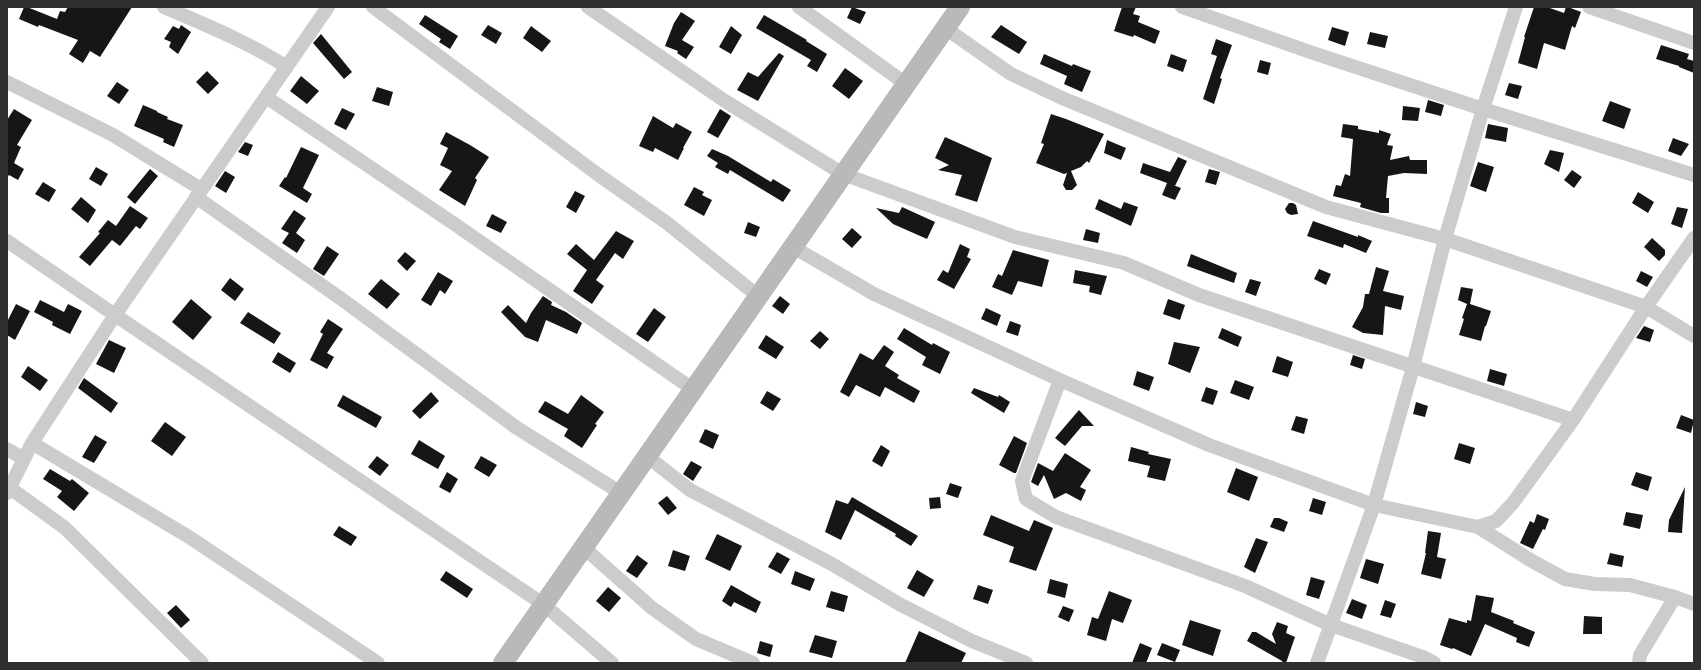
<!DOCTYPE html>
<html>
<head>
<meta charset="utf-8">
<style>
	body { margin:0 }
	#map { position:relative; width:1701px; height:670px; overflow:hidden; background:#fff; font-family:Manrope,sans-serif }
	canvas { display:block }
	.frame { position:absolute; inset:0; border:8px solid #2f2f2f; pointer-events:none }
</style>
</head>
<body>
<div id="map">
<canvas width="1701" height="670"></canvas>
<div class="frame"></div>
</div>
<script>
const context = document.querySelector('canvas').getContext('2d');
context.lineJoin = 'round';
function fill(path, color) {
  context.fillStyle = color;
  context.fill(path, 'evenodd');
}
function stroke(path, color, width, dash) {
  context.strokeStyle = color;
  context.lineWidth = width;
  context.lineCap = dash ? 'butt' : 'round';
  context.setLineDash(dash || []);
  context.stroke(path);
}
fill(new Path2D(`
	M24 7H27L57 19 60 11 65 12 68 7H132L100 57 90 51 83 63 69 54 78 40 39 25 38 27 19 19Z
	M852 7 866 12 860 24 847 18Z
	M1122 7H1136L1133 14 1140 16 1138 22 1160 31 1155 44 1134 35 1133 37 1114 31Z
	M1534 7H1547L1564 13 1566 7H1568L1581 12 1575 28 1572 26 1565 50 1544 43 1537 69 1518 63 1525 37H1524Z
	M681 12 695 21 682 40 694 47 686 59 677 53 678 51 665 46 674 23Z
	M425 15 458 36 450 49 439 42 441 39 419 24Z
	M764 15 807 40 806 41 827 54 817 72 807 66 811 60 756 28Z
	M181 25 191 32 178 54 169 47 171 42 164 39 173 26 179 29Z
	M488 25 502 33 496 44 481 35Z
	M1001 25 1027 42 1019 54 991 37Z
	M531 26 551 41 542 52 523 38Z
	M731 26 742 35 731 54 719 47Z
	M1332 27 1349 32 1345 46 1328 40Z
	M1370 32 1388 36 1385 48 1367 44Z
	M321 34 352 72 344 79 313 43Z
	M1216 39 1232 45 1220 78 1222 79 1214 104 1203 99 1217 56 1211 54Z
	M1661 45 1689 54 1687 59 1694 61V73L1679 67V66L1656 59Z
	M779 53 784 56 758 101 737 90 748 72 758 77Z
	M1044 54 1072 66 1073 64 1091 71 1082 92 1064 84 1067 76 1040 64Z
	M1171 54 1187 60 1183 72 1167 66Z
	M1260 60 1271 63 1268 75 1257 72Z
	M845 68 863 81 849 99 832 86Z
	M207 71 219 83 208 94 196 82Z
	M301 76 319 91 307 104 290 91Z
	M117 82 129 90 119 104 107 96Z
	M1509 83 1522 86 1518 99 1505 95Z
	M377 87 393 92 389 106 372 101Z
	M1428 100 1444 105 1441 116 1425 112Z
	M1610 101 1631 109 1624 129 1602 121Z
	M143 105 157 111V112L168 117 167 119 183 125 174 147 163 142 164 139 134 126Z
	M1403 106 1420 108 1418 121 1402 120Z
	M342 108 355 114 346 130 334 124Z
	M14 109 32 120 17 145 21 147 14 163 24 169 18 180 9 175 7 178V120Z
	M720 109 731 116 718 138 707 132Z
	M1051 114 1066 119 1104 134 1089 163 1087 161 1081 167 1071 171 1077 185 1072 190H1066L1063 185 1067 173 1064 174 1036 163 1044 144 1041 143Z
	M653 116 673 128 676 123 692 132 683 148H684L678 160 655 148 653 152 639 146Z
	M1343 124 1358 126V129L1379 133V130L1391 134 1387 145 1393 146 1390 160 1409 156 1410 160H1427V174L1404 173 1388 176 1386 198H1389V213H1381L1360 207 1361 203 1333 196 1336 185 1341 186 1345 174 1350 176 1353 139 1341 137Z
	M1488 124 1508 128 1506 142 1485 138Z
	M446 132 470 145 489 157 475 178 477 180 465 206 439 190 452 171 440 165 448 148 440 144Z
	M945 137 992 158 977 202 955 195 962 175 938 170 949 165 935 158Z
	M1673 138 1689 144 1681 156 1668 151Z
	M1107 140 1126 148 1121 160 1104 153Z
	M245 142 253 145 248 156 238 152Z
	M301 147 319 155 303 188 312 194 307 203 279 186 285 177 286 178Z
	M712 149 728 156 771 182 773 179 791 190 783 202 730 170 728 174 715 167 718 163 707 156Z
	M1550 150 1564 153 1559 172 1544 164Z
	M1178 157 1187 161 1175 186 1173 185 1181 188 1175 200 1162 195 1167 183 1140 173 1143 163 1170 172Z
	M1478 162 1494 167 1486 192 1470 186Z
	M96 167 108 174 101 186 89 179Z
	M150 169 158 176 135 204 127 197Z
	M1209 169 1220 172 1216 185 1205 182Z
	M1572 170 1582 177 1574 188 1564 180Z
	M225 171 235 177 226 193 215 186Z
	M43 182 56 190 49 202 35 194Z
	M694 187 704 192 702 195 712 200 704 216 684 205Z
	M575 191 585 196 576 213 566 207Z
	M1638 192 1654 202 1648 213 1632 203Z
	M81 197 96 210 88 223 71 209Z
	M1099 199 1121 209 1124 202 1138 207 1131 226 1095 209Z
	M1289 203H1293L1296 205 1298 214 1291 215 1287 213 1285 209Z
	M130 206 148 218 140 229 136 226 120 246 112 240 90 266 79 257 100 233 98 232 108 220 116 226Z
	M902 207 935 222 927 239 893 224 876 208 899 213Z
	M1677 207 1688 209 1682 228 1671 224Z
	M294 210 306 218 296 233 305 240 297 253 282 243 289 233 281 229Z
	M492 214 507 222 501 233 486 226Z
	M1313 221 1358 237V235L1372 241 1366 253 1344 244 1343 248 1307 236Z
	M748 222 760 227 756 237 744 233Z
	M852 228 862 237 852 248 842 239Z
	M1086 229 1100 233 1098 243 1083 240Z
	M616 231 634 241 623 259 615 253 596 280 604 286 592 304 573 291 587 270 567 254 576 244 594 260Z
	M1652 238 1665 250V255L1659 261 1644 247Z
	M960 244 970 249 967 257 971 259 954 289 937 280 943 270 948 273Z
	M327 246 339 254 324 276 313 269Z
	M1013 250 1049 260 1042 287 1018 281 1012 295 992 287 998 274 1002 276Z
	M405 252 416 261 407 271 397 261Z
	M1191 254 1237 273 1234 283 1187 266Z
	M1376 267 1389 271 1383 291 1404 296 1401 310 1385 306 1383 335 1363 333 1352 327 1363 307 1365 294H1369Z
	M1319 269 1331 274 1326 285 1314 279Z
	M1075 270 1107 276 1101 295 1089 292 1090 286 1073 283Z
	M1641 271 1653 277 1647 287 1636 281Z
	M438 272 453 281 445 294 440 290 431 306 421 300Z
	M230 278 244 289 235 301 221 290Z
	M381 279 400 294 387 309 368 294Z
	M1250 279 1261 282 1256 296 1245 292Z
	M1461 287 1473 289 1470 304 1491 311 1486 326H1485L1481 341 1459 335 1464 319 1462 318 1467 304 1458 300Z
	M543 296 552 302 551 305 566 312 582 323 577 334 546 320 538 342 525 337 501 312 508 305 526 323 531 313Z
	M780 296 790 304 783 314 772 306Z
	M191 299 212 317 193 340 172 322Z
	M1168 299 1185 305 1180 320 1163 314Z
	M40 300 64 312 68 304 82 311 70 334 52 325 53 322 34 312Z
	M16 304 30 311 15 340 7 335V322Z
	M654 308 666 317 648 342 636 334Z
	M986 308 1001 315 997 326 981 319Z
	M248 312 281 333 274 344 240 323Z
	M328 319 343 329 327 353 334 357 327 369 310 360 323 334 320 332Z
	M1010 321 1021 325 1018 336 1006 332Z
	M1644 326 1654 330 1650 342 1636 338Z
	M904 328 932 345 933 343 950 352 940 374 922 365 926 357 897 339Z
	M1222 328 1242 337 1238 347 1218 338Z
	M820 331 829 339 820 349 810 341Z
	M766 335 784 347 776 359 758 348Z
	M109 340 126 348 114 373 96 364Z
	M1174 342 1200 347 1190 373 1168 364Z
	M884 345 894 352 885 366 899 375 897 378 920 391 914 403 885 387 880 397 856 385 849 397 840 392 860 353 873 360Z
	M278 352 296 363 290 373 272 362Z
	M1353 355 1365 359 1362 369 1350 365Z
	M1277 356 1293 362 1288 377 1272 372Z
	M28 366 48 380 40 391 21 377Z
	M1490 369 1507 374 1504 386 1487 381Z
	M1137 371 1154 377 1149 391 1133 385Z
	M84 378 118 403 111 413 78 388Z
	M1235 380 1254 387 1249 400 1230 393Z
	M1206 387 1218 391 1213 405 1201 401Z
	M974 388 998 397 999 395 1010 402 1004 413 971 393Z
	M767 391 781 399 773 411 760 403Z
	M431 392 439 401 420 419 412 411Z
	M343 395 382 417 376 428 337 406Z
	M581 395 604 412 595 424 597 425 582 448 564 436 568 429 538 412 545 401 568 414Z
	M1416 402 1428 406 1425 417 1413 414Z
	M1079 410 1094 426H1082L1065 446 1055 438Z
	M1681 415 1694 420 1691 433 1676 428Z
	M1296 416 1308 419 1304 434 1291 430Z
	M165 422 186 437 172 456 151 441Z
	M705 429 719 435 713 449 699 442Z
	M95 435 107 442 94 463 82 457Z
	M1014 436 1027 443 1016 473H1014L999 465Z
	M419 440 445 456 438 469 411 454Z
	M1459 443 1475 448 1470 464 1454 459Z
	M881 445 890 451 882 467 872 461Z
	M1131 447 1149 452 1148 454 1171 459 1165 481 1147 477 1150 466 1128 461Z
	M1065 453 1091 470 1080 487 1086 490 1081 501 1066 493 1054 499 1044 475 1038 486 1031 482 1038 463 1053 471Z
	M377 456 389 465 380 476 368 467Z
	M481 456 497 465 489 477 474 468Z
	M691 461 702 467 693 481 683 474Z
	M1236 468 1258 477 1249 501 1227 492Z
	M50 469 70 481 72 479 89 493 74 511 57 497 62 491 43 479Z
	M447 472 458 479 450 493 439 487Z
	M1636 472 1652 477 1648 491 1631 485Z
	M950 483 962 487 958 498 946 494Z
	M1685 487 1682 533 1668 532 1669 520Z
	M667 496 677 508 668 515 658 503Z
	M852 497 918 536 911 546 895 536 896 534 855 510 841 540 825 532 836 500 848 504Z
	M940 497 941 508 930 509 929 498Z
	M1313 498 1326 502 1322 515 1309 511Z
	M1626 512 1643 515 1640 529 1623 525Z
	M1537 514 1549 519 1545 530 1543 529 1533 549 1520 543 1530 521 1534 523Z
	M991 515 1029 531 1034 520 1053 528 1036 571 1009 562 1014 547 983 535Z
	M1274 518H1279L1288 522 1284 532 1270 527Z
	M339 526 357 537 351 546 333 535Z
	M1428 531 1441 533 1437 557 1446 559 1441 579 1421 574 1426 553H1425Z
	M717 534 742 546 730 571 705 559Z
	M1256 538 1268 542 1255 573 1244 567Z
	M673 550 690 556 685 571 668 566Z
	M777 552 790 559 781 574 768 567Z
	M1610 553 1624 556 1622 567 1607 564Z
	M637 555 648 563 637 578 626 571Z
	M1366 559 1384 564 1378 584 1360 578Z
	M917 570 934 580 924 597 907 588Z
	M446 571 473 589 467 598 440 580Z
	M795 571 815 579 810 591 791 584Z
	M1311 577 1325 581 1319 599 1306 595Z
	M1050 579 1068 584 1065 598 1047 593Z
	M731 585 761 602 756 613 734 602 731 607 722 601Z
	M978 585 993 590 988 604 973 599Z
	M608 587 621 598 609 612 596 601Z
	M831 591 848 596 844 612 826 607Z
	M1109 591 1132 600 1123 623 1112 619 1106 641 1087 635 1092 617 1098 619Z
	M1476 595 1494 598 1491 612 1514 621 1513 623 1535 632 1529 647 1516 642 1517 638 1485 624 1471 656 1453 648 1452 649 1440 645 1449 618 1467 623V620L1471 621Z
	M1352 599 1367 605 1362 619 1346 613Z
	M1385 600 1396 604 1391 618 1380 615Z
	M176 605 190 620 181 628 167 613Z
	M1063 606 1074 610 1069 622 1058 617Z
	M1584 616 1602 617V634H1583Z
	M1190 620 1221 630 1213 656 1182 645Z
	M1277 622 1288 626 1286 633 1295 637 1286 663H1283L1282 661 1247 641 1252 632H1256L1276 644 1272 634Z
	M919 631 966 653 961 663H905Z
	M815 635 837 641 832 658 809 652Z
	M760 641 773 645 770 657 757 653Z
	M1140 643 1152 648 1146 663H1132Z
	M1162 643 1180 650 1175 662 1157 655Z`), '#161616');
stroke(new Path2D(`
	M164 7C206 25 248 42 287 67
	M373 7 600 176 667 223 758 296
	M588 7 725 101 843 174 1015 237 1124 263 1199 295 1573 420
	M799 7 906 84
	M1182 7 1313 53 1483 109 1694 175
	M1589 7 1694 43
	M945 28 1011 74 1062 98 1326 207 1445 239 1646 307 1694 336
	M7 82 113 135 201 189
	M266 97 453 223 694 390
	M196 197 340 298 517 428 621 493
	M7 241 115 315 543 604 612 663
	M793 247 874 294 1060 380 1209 445 1374 505 1478 527 1496 521 1513 503 1573 420 1646 307 1694 238
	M1060 380 1022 481 1026 499 1056 517 1245 586 1331 625 1423 657 1434 663
	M32 443 189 537 378 663
	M7 449 24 459
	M647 456 690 490 830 563 901 605 972 641 1026 663
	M10 488 65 528 202 663
	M7 493 32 443 115 315 328 7
	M1478 527 1532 561 1565 579 1595 584 1630 585 1675 597 1694 604
	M583 547 652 608 696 639 753 663
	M1317 663 1374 505 1413 367 1445 239 1483 109 1516 7
	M1639 663 1640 655 1675 597`), '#ccc', 14);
stroke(new Path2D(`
	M503 663 960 7`), '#b9b9b9', 20);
</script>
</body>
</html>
